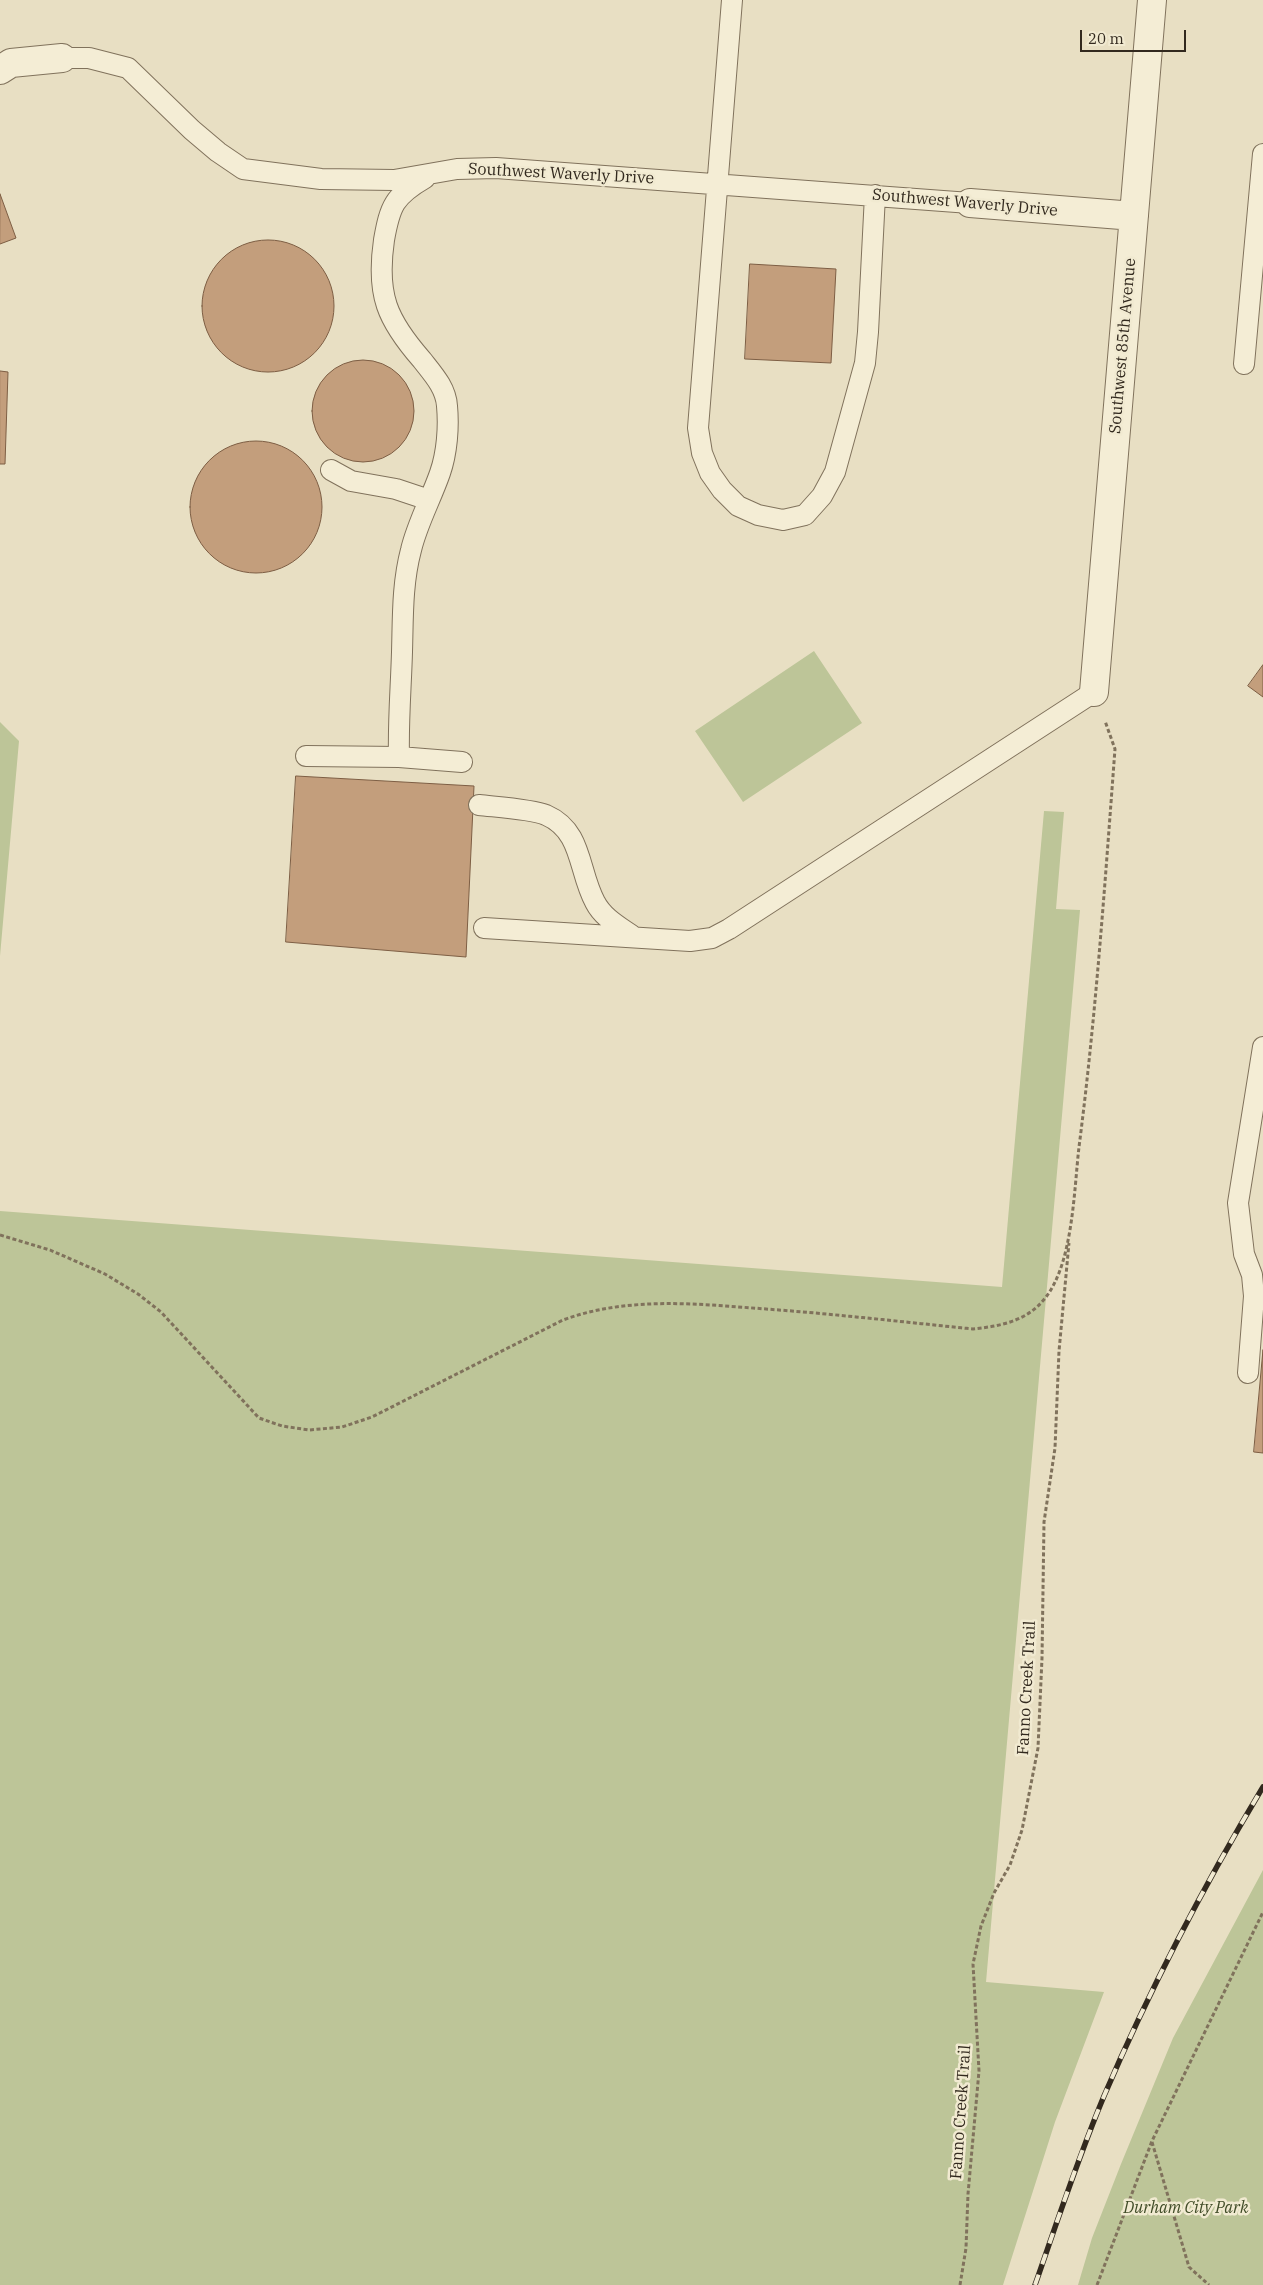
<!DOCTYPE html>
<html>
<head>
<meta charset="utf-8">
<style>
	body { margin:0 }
	#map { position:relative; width:1263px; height:2285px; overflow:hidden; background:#e8dfc3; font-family:"IBM Plex Serif",serif }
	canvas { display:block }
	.scale { position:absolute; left:1080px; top:30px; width:106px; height:22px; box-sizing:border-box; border:2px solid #32291e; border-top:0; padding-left:6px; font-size:15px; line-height:18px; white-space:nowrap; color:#32291e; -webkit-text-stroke:4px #f1ead1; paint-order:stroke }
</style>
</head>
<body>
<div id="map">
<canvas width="1263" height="2285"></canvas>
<div class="scale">20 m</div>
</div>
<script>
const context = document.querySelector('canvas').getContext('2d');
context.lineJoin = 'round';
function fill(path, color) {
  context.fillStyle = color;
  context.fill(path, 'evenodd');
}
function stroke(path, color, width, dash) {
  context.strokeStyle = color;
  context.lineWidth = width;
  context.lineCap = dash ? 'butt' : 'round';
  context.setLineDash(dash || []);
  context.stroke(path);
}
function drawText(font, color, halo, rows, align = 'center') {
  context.font = font + ' "IBM Plex Serif",serif';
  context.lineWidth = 5;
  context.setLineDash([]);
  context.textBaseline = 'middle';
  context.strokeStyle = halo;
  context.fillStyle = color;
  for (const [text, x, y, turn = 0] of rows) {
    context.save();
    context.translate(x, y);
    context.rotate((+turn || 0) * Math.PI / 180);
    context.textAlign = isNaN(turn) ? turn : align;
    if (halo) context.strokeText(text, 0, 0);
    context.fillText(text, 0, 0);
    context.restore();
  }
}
fill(new Path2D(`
	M814 651 862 723 743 802 695 731Z
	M0 722 19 741 0 956Z
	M1044 811 1064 812 1056 909 1080 910 986 1982 1104 1992 1055 2122 1003 2285H0V1211L1002 1287Z
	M1263 1870V2285H1078L1092 2238 1121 2164 1173 2038Z`), '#bdc598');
const building = new Path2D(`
	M0 194 16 238 0 244Z
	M202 306a66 66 0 1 1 132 0a66 66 0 1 1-132 0Z
	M750 264 836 269 831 363 745 359Z
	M312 411a51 51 0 1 1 102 0a51 51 0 1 1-102 0Z
	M0 371 8 372 5 464H0Z
	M190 507a66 66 0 1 1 132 0a66 66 0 1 1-132 0Z
	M1263 665V697L1248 686Z
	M296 776 474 786 466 957 286 942Z
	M1263 1350V1453L1254 1452Z`);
fill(building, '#c39e7c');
stroke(building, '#7d5e44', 1);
const service = new Path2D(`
	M732 0 698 428 702 453 710 473 722 490 738 506 758 515 783 520 805 515 822 496 835 472 865 363 868 332 875 195
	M62 58H89L128 68 192 130 218 152 243 169 321 179 394 180 457 169 496 168 970 203
	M425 178C394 196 390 206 384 240 376 295 387 320 422 360 433 374 446 388 447 406 449 427 447 453 440 473 431 499 417 524 411 550 402 584 403 618 402 652 401 687 398 722 399 757L462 762
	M1244 364 1263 154
	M331 470 351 481 396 489 429 500
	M306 756 399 757
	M479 805C496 807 531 809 546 815 583 831 578 871 595 902 603 918 620 927 634 937
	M484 928 690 941 712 938 729 929 1094 692
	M1248 1373 1254 1296 1252 1275 1244 1254 1238 1203 1263 1047`);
const minor = new Path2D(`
	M0 70 11 63 62 58
	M970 203 1134 216
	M1094 692 1152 0`);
stroke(service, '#80725c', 22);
stroke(minor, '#80725c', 30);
stroke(new Path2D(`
	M0 1235 50 1250 105 1274 138 1294 161 1312 259 1418 282 1426 309 1430 342 1427 372 1417 563 1320C628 1296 698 1304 766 1309 835 1314 904 1322 973 1329 1001 1326 1028 1321 1046 1297 1073 1262 1074 1190 1079 1147 1096 1015 1105 882 1115 749L1105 721
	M1152 2142 1189 2267 1209 2285
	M960 2285 966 2248 968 2194 979 2071 973 1964 981 1926 994 1893 1010 1865 1022 1830 1038 1748 1042 1658 1044 1522 1055 1448 1059 1351 1069 1243
	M1097 2285 1152 2141 1263 1912`), '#80725c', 3, [4, 2.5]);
stroke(service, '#f4edd5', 20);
stroke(minor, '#f4edd5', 28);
const rail = new Path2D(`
	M1035 2285C1057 2222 1078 2158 1104 2096 1150 1989 1203 1887 1263 1787`);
stroke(rail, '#32291e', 5.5);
stroke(rail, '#f1ead1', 4, [11]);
drawText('16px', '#32291e', '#f1ead1', [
	["Southwest Waverly Drive",561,174,3],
	["Southwest Waverly Drive",965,203,5],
	["Southwest 85th Avenue",1123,346,-85],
	["Fanno Creek Trail",1027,1688,-87],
	["Fanno Creek Trail",961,2112,-86]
]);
drawText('italic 16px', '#404c27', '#f1ead1', [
	["Durham City Park",1186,2208]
]);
</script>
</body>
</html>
